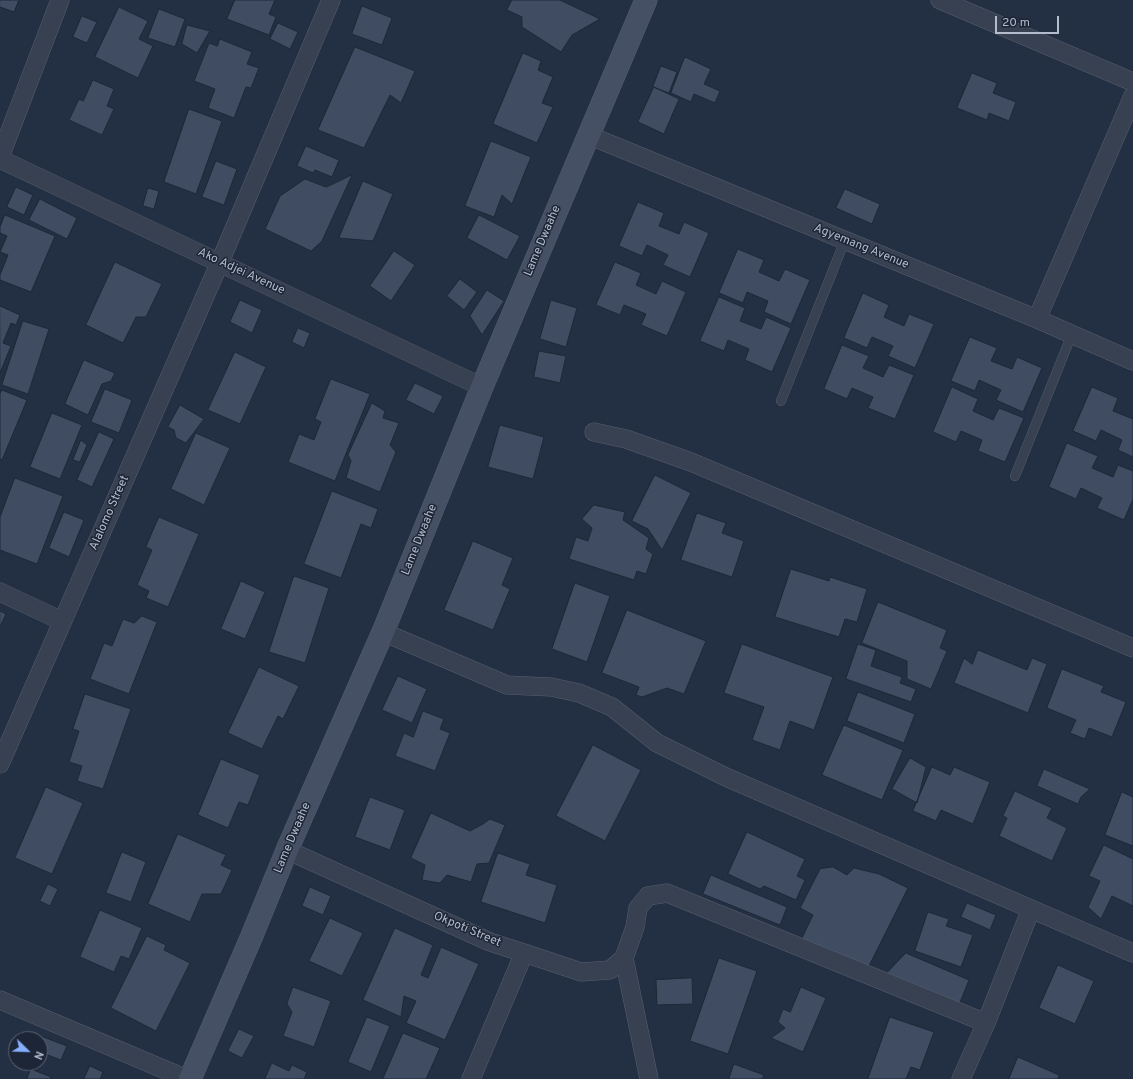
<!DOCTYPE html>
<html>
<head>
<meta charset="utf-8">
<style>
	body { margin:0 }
	#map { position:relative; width:1133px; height:1079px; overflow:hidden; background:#232f42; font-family:Overpass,sans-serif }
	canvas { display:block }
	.north { position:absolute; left:8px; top:1031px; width:40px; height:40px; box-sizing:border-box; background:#1c2636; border:1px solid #596272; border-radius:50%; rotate:113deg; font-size:11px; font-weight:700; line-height:16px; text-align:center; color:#b4bccc }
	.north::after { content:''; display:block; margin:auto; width:14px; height:18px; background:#86afff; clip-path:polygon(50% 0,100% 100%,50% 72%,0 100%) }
	.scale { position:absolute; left:995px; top:16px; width:64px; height:18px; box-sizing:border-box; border:2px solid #b4bccc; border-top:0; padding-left:5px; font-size:12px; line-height:14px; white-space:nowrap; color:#b4bccc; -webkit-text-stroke:3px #1c2636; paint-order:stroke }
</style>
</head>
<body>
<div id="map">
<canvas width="1133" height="1079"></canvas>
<div class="north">N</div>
<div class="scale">20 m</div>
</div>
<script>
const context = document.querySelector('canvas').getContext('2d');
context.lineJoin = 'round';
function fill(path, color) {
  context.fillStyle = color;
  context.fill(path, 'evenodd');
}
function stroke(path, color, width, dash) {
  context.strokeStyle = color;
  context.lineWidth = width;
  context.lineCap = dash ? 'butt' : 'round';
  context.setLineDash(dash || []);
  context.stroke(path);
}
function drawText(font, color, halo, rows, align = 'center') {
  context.font = font + ' Overpass,sans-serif';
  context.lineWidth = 3;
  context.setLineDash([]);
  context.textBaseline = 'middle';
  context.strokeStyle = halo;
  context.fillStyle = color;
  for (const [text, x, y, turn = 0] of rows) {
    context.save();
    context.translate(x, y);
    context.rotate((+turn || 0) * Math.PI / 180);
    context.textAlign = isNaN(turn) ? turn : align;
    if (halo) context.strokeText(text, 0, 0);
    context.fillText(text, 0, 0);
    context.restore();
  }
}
const building = new Path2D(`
	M0 0H19L14 12 0 7Z
	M235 0H275L269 14 276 17 269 35 227 19Z
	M512 0H560L600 19 572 35 561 52 522 27V17L507 10Z
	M362 6 392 18 382 45 352 34Z
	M119 7 148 21 139 39 153 46 138 78 95 57Z
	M159 9 185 19 175 47 148 38Z
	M82 16 97 22 87 43 73 37Z
	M278 23 298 32 290 49 270 39Z
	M187 25 210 31 197 53 182 44Z
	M220 39 252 52 247 64 259 68 251 88 246 87 234 118 208 108 215 89 194 81 209 43 217 46Z
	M355 47 415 71 401 103 390 95 364 148 318 130Z
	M523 53 541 61 538 70 553 77 542 103 553 107 537 143 493 124Z
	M685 57 711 69 704 84 720 91 715 103 694 94 691 102 671 93Z
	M661 66 677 72 669 93 653 87Z
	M972 73 997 83 993 93 1016 102 1009 121 989 113 987 120 957 108Z
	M93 80 114 89 107 106 114 109 102 135 69 120 79 99 83 101Z
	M654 87 679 99 664 134 638 122Z
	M189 109 222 121 196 194 164 182Z
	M491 141 531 157 512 204 502 195 494 217 465 206Z
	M306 146 339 160 332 177 315 170 313 173 297 166Z
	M216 161 237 169 224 205 202 197Z
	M352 175 322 241 311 251 265 229 280 196 305 179 326 187Z
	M363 181 393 194 373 241 339 238Z
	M16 187 33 195 24 215 7 207Z
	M148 188 159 191 154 209 143 206Z
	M845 189 880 204 872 224 836 208Z
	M40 199 77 218 67 239 29 220Z
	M638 202 664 213 659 226 679 234 684 222 709 233 690 277 663 265 668 255 647 245 642 256 619 246Z
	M5 215 55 236 31 292 0 280V275L8 255 0 252 7 236 0 233V227Z
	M479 215 520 236 507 260 467 238Z
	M738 249 764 260 759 272 779 281 785 269 810 280 791 324 764 312 768 301 747 292 743 303 719 293Z
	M394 251 415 265 391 301 370 286Z
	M115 262 162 284 146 317H136L123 343 86 325Z
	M615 262 641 273 636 285 656 294 662 281 686 292 667 336 641 325 646 314 624 305 620 315 596 305Z
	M460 279 477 292 464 310 447 296Z
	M487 290 504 301 482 335 470 316Z
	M863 293 889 305 884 317 904 326 909 314 934 324 915 368 888 356 893 346 872 337 867 348 844 338Z
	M719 297 745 308 740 321 761 329 766 317 791 328 772 372 745 360 749 349 728 340 724 351 700 341Z
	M240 300 262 310 252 333 230 322Z
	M551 300 577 308 566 347 540 339Z
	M0 306 20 315 16 325 11 323 3 343 11 346 0 373Z
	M23 321 49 329 28 394 2 385Z
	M298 328 310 333 304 348 292 342Z
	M970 337 997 348 991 361 1012 369 1017 357 1042 368 1023 412 996 400 1001 390 979 380 975 391 951 381Z
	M842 345 869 356 863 368 883 377 889 365 914 375 895 419 868 408 873 397 852 388 847 399 824 389Z
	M539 351 566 356 560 383 534 377Z
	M235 352 266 367 240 424 208 410Z
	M84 360 115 373 111 381 102 384 88 415 65 404Z
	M331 379 370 394 335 481 288 462 299 434 314 440 321 422 315 419Z
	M415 383 443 396 434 414 406 400Z
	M952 387 978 399 973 411 993 420 999 408 1024 418 1005 462 978 451 982 440 961 431 956 442 933 432Z
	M1092 387 1118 398 1113 411 1133 419V457L1118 450 1122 440 1101 430 1096 441 1073 431Z
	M105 389 132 400 119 433 91 422Z
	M2 390 27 400 2 460 0 459V394Z
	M372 403 385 411 383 418 399 423 390 445 396 452 380 492 346 478 351 461 348 455Z
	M180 405 204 419 186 443 176 438 174 430 168 427Z
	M52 413 82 425 60 479 30 467Z
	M500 425 544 437 533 479 488 467Z
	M99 432 114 439 92 487 77 480Z
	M196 433 230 448 204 505 171 489Z
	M81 440 87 445 80 462 73 460Z
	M1067 443 1098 456 1092 468 1113 477 1118 465 1133 471V499L1124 520 1097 508 1102 498 1081 488 1076 499 1049 487Z
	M655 475 691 493 662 550 648 529 632 521Z
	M15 478 63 496 37 564 0 550V517Z
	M332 491 378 509 371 528 361 524 341 578 304 564Z
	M594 505 625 512 623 520 649 538 646 549 653 554 646 574 637 571 634 580 569 559 576 537 588 541 592 528 582 519Z
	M64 512 84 520 69 557 49 548Z
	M697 513 726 523 722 533 744 541 732 577 681 560Z
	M159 517 199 534 168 607 146 598 149 591 137 585 152 550 146 547Z
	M473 541 513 558 502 585 510 589 493 630 444 610Z
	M791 569 829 581 830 577 867 589 857 622 845 619 839 637 775 617Z
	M294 576 329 588 305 663 269 652Z
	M241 581 265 592 245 639 221 629Z
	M575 583 610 596 587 662 552 649Z
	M878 602 947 630 940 648 947 651 931 689 907 679V661L862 643Z
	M627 610 706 641 684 694 667 688 642 697 636 695 639 687 602 673Z
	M0 611 6 614 0 627Z
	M142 616 157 622 129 694 90 679 104 643 112 646 123 619 134 623Z
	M742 644 833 677 814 730 790 721 780 750 752 740 764 707 724 693Z
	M858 644 876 650 871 666 902 677 900 683 916 689 911 702 846 679Z
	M978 650 1027 670 1032 658 1047 664 1028 713 954 683 964 658 972 664Z
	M259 667 299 686 283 719 278 716 262 749 228 733Z
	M1062 669 1104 686 1101 692 1126 702 1112 737 1089 728 1085 739 1070 733 1076 720 1047 708Z
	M398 676 427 689 412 723 382 710Z
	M858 692 915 714 904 743 847 721Z
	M85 694 131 709 103 789 77 781 82 766 69 762 79 731 73 729Z
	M423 711 444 719 440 729 450 733 435 771 395 756 404 733 413 737Z
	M844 725 903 750 882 800 822 775Z
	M593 745 641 770 605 841 556 816Z
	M910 758 926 767 917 803 892 789Z
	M221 759 260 775 248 805 239 802 228 828 198 815Z
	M932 767 950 775 954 767 990 782 973 824 941 810 936 821 913 811Z
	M1044 769 1090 789 1081 797 1078 804 1037 786Z
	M46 787 83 803 52 874 15 858Z
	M1015 791 1052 808 1047 818 1067 828 1052 861 999 836 1007 818 1003 816Z
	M1122 792 1133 797V846L1105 835Z
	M370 797 405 810 390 850 355 837Z
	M431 813 470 831 483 824 490 819 505 825 489 863 477 864 471 882 447 875 440 883 422 880 425 865 411 858Z
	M747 832 805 859 797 876 805 880 796 900 764 886 760 889 728 874Z
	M178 834 226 855 221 865 232 870 221 894H202L190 922 148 904Z
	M1104 845 1133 859V906L1112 896 1101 919 1088 907 1100 881 1089 876Z
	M122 852 146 862 131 902 106 893Z
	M498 853 530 864 526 875 557 885 545 923 481 902Z
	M833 867 847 875 854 868 879 874 908 888 866 972 801 940 813 915 800 908 820 869Z
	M711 875 787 907 780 925 703 894Z
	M48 884 58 889 50 906 40 901Z
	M310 887 331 896 323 915 302 906Z
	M967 903 996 915 990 930 961 917Z
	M100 910 142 928 129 959 121 956 114 972 80 957Z
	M928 912 949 919 946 926 973 935 961 967 915 951Z
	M330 918 363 933 342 976 309 961Z
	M395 928 433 945 421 975 428 978 441 947 479 964 445 1040 406 1023 416 1001 404 996 401 1017 363 1000Z
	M147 936 166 945 164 950 190 963 156 1031 111 1008Z
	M906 953 969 980 959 1005 886 974Z
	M719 958 757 971 728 1054 690 1041Z
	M1058 965 1094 981 1075 1024 1039 1008Z
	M692 978 693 1004 657 1005 656 980Z
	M293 987 331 1001 314 1047 283 1036 292 1012 287 1004Z
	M801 987 826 998 803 1052 771 1038 785 1028 778 1022 783 1009 790 1012Z
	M367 1017 390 1026 371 1072 348 1062Z
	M890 1017 934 1032 920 1070 911 1067 906 1079H868Z
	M239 1029 254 1036 242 1058 228 1051Z
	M403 1033 440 1048 426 1079H383Z
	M38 1035 67 1046 61 1060 40 1052V1039H37Z
	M1018 1057 1059 1075 1058 1079H1009Z
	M272 1063 289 1071 292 1065 307 1072 304 1079H265Z
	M734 1064 764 1075 762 1079H729Z
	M90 1066 103 1072 100 1079H84Z
	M31 1069 51 1077 50 1079H27Z`);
fill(building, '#3f4c62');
stroke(building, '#1e2838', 1);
const lane = new Path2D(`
	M781 401 845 240
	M1015 476 1072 334`);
const street = new Path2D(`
	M940 0 1133 82
	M588 135 1037 319 1133 361
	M0 157 60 0
	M0 159 482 387
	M1037 319 1133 96
	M594 432 626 439 691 462 1133 648
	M0 592 62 621
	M383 632 507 685 551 687 579 693 612 707 657 743 728 778 1133 953
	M0 764 220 262 331 0
	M287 850 490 942 524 953 471 1079
	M524 953 581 972 610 970 624 958 635 927 638 908 648 896 667 893 986 1023
	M624 958 649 1079
	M0 1000 187 1079
	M961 1079 986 1023 1031 909`);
const secondary = new Path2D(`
	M190 1079 251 938 287 850 383 632 482 387 646 0`);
stroke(lane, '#555f6f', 10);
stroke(street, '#555f6f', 19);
stroke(secondary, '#555f6f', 23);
stroke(lane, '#384151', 9);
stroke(street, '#384151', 18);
stroke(secondary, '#455065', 22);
drawText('12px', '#b4bccc', '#1c2636', [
	["Lame Dwaahe",543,241,-67],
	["Agyemang Avenue",861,247,22],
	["Ako Adjei Avenue",241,272,25],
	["Alalomo Street",110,513,-66],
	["Lame Dwaahe",420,540,-68],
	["Lame Dwaahe",293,838,-67],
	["Okpoti Street",467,930,23]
]);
</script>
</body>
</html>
